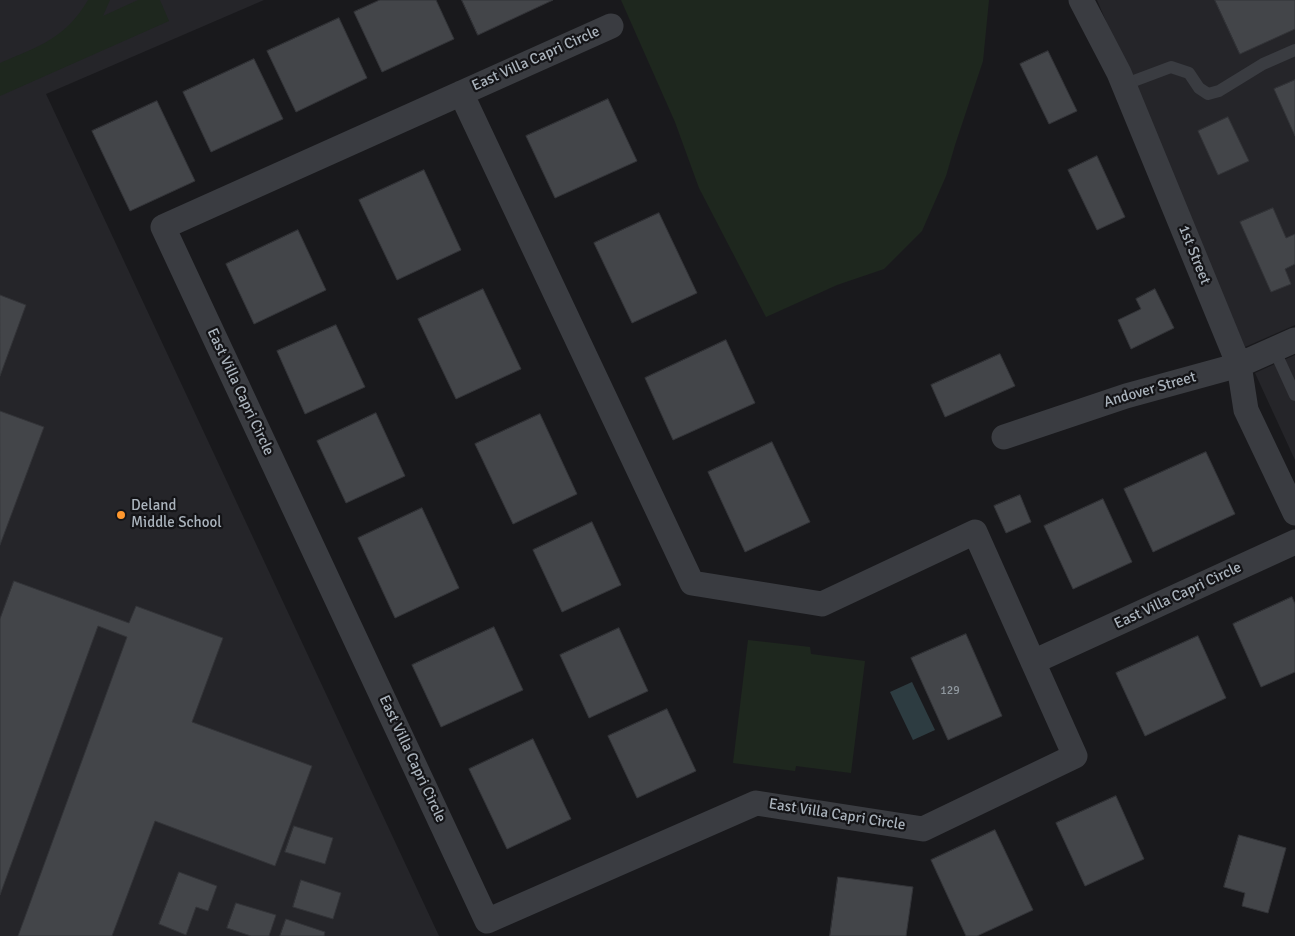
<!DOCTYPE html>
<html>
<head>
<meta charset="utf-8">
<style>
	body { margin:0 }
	canvas { display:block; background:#19191c }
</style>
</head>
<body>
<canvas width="1295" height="936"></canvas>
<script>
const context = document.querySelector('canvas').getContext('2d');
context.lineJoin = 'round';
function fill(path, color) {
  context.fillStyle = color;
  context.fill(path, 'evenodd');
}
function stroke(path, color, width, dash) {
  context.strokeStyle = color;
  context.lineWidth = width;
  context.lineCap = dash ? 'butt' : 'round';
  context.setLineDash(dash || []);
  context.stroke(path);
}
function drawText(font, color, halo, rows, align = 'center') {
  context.font = font + ' Signika,sans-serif';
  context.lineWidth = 4.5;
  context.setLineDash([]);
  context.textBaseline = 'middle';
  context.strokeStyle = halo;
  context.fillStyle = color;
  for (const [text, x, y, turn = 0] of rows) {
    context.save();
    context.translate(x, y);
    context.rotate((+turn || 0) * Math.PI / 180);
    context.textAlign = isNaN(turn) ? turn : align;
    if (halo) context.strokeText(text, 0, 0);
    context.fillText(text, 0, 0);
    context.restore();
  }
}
fill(new Path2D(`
	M0 0H264L46 94 439 936H0Z
	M1097 0H1295V325L1245 347Z
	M1295 355V460L1255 373Z`), '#252529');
fill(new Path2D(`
	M88 0H110L103 16 138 0H160L169 21 0 96V63C39 46 65 39 88 0Z
	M621 0H989L983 61 955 145 946 176 922 231 884 269 837 285 766 317 699 188 675 122Z
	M748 640 810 647 811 654 865 661 851 773 796 766 795 771 733 763Z`), '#1e271e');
fill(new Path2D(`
	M912 682 935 730 913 740 890 692Z`), '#2d3c41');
const building = new Path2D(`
	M380 0H436L454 39 382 72 354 12Z
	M462 0H553L478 35Z
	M1215 0H1295V29L1240 54Z
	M339 18 367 78 296 112 267 51Z
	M1048 51 1077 111 1049 124 1020 64Z
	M254 59 283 119 211 152 183 92Z
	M1295 80V136L1274 89Z
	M608 99 637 161 555 198 526 136Z
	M157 101 195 181 130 211 92 131Z
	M1228 117 1249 161 1218 175 1198 131Z
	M1097 156 1125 217 1097 230 1068 170Z
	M424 170 461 250 397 280 359 200Z
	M1273 208 1286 238 1295 234V264L1285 269 1291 284 1271 292 1240 222Z
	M659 213 697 293 632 323 594 243Z
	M298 230 326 290 254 324 226 264Z
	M483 289 521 369 456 399 418 319Z
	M1155 289 1174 328 1131 349 1118 320 1141 309 1136 299Z
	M0 295 26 305 0 376Z
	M336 325 365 387 305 414 277 351Z
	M726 340 755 403 673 440 645 378Z
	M1000 354 1015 386 945 417 931 385Z
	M0 411 44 427 0 545Z
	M376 413 405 476 346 503 317 441Z
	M540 414 577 494 513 524 475 444Z
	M772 442 810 522 745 552 708 472Z
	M1206 452 1235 514 1153 552 1124 489Z
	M1020 495 1031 522 1006 533 994 506Z
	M1103 499 1132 562 1073 589 1044 526Z
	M422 508 459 588 395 618 358 538Z
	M592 522 621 585 562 612 533 550Z
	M14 581 129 623 136 606 223 638 192 722 312 766 275 866 155 821 112 936H18L127 637 98 626 0 895V619Z
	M1292 597 1295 604V672L1261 687 1233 624Z
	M494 627 523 690 441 727 412 665Z
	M619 628 648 691 589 718 560 655Z
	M966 634 1002 716 948 740 911 658Z
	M1198 636 1226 698 1145 736 1116 673Z
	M667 709 696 771 637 798 608 736Z
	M533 739 571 819 507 849 469 769Z
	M1116 796 1144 859 1085 886 1056 823Z
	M294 826 333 838 325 864 285 852Z
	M995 830 1033 910 977 936H966L931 860Z
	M1239 835 1286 848 1268 913 1242 906 1245 893 1224 887Z
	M179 872 217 886 208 911 196 907 186 935 159 924Z
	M838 877 913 887 906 936H830Z
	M301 880 341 893 333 919 293 907Z
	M236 903 276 915 269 936H251L227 928Z
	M286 919 325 932 324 936H280Z`);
fill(building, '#434549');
stroke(building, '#333438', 1);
stroke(new Path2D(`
	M1123 85 1171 67 1189 73 1199 88 1208 94 1219 91 1263 64 1295 50
	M1274 349 1295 395`), '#3a3c41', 12);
stroke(new Path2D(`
	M1081 0 1119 73 1239 365 1246 410 1295 513
	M461 93 692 583 822 604 975 532 1075 756 923 829 756 803 487 921 163 227 611 26
	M1004 437 1126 396 1239 365 1295 340
	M1033 662 1295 542`), '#3a3c41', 25);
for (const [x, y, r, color] of [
	[121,515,5,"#ff982e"]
]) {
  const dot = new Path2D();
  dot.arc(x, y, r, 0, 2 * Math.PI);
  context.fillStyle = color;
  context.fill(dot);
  stroke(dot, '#141417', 2);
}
drawText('12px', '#90989f', null, [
	["129",950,691]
]);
drawText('15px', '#aab3bc', '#141417', [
	["East Villa Capri Circle",536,59,-24],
	["1st Street",1194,255,68],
	["Andover Street",1150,390,-16],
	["East Villa Capri Circle",240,392,65],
	["East Villa Capri Circle",1178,596,-25],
	["East Villa Capri Circle",412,759,65],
	["East Villa Capri Circle",837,815,9]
]);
drawText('15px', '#aab3bc', '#141417', [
	["Deland",131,506],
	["Middle School",131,523]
], 'left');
</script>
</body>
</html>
